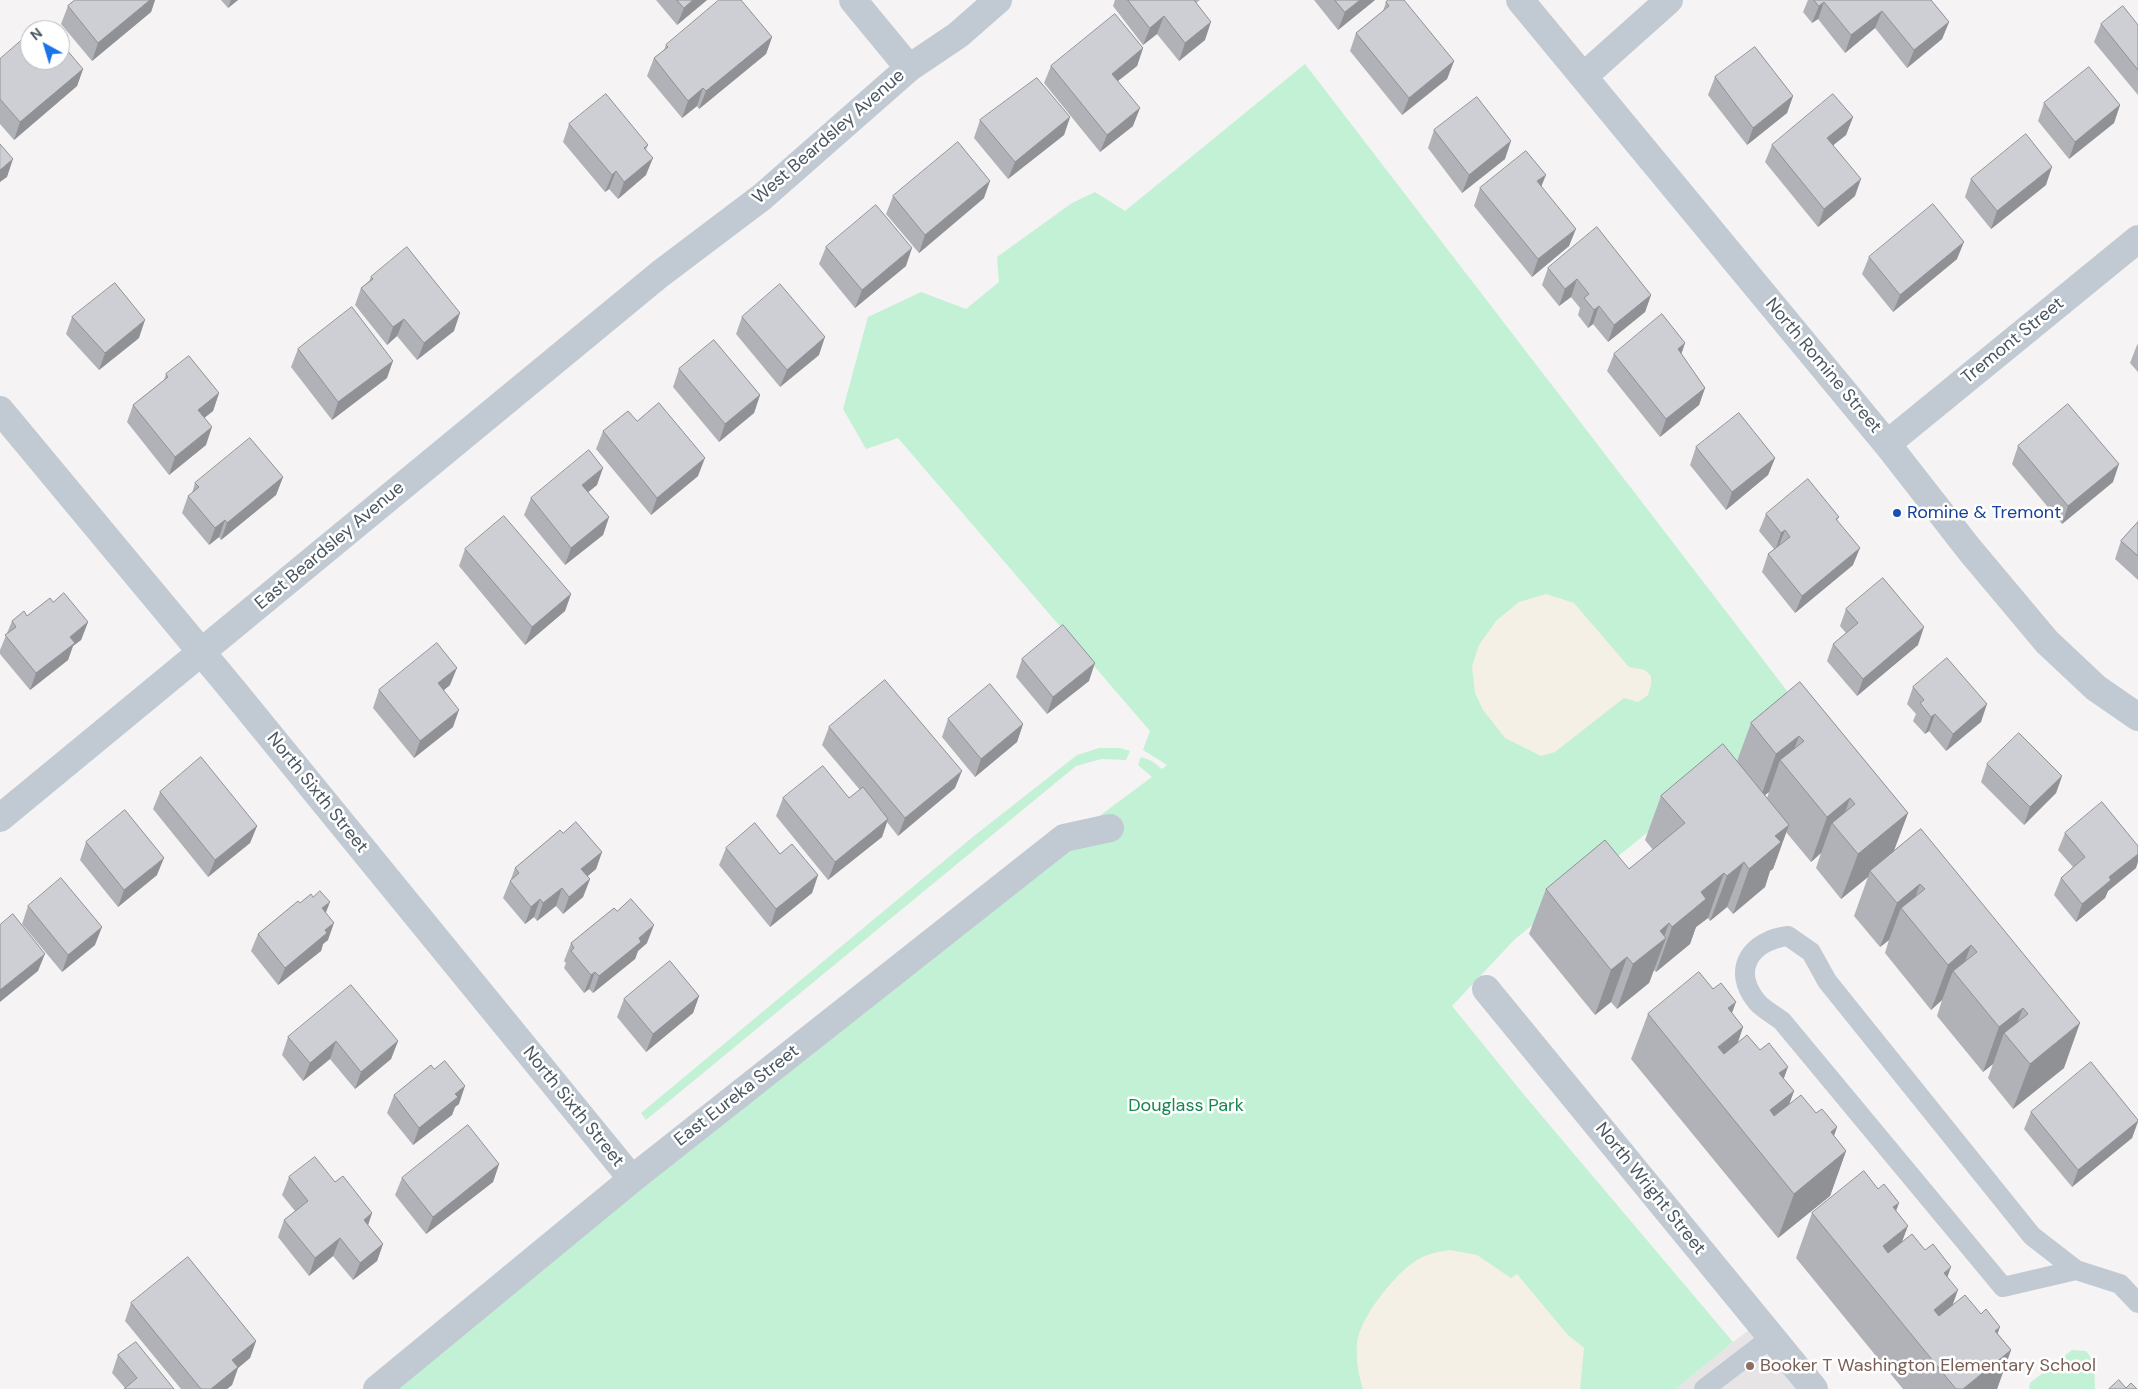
<!DOCTYPE html>
<html>
<head>
<meta charset="utf-8">
<style>
	body { margin:0 }
	#map { position:relative; width:2138px; height:1389px; overflow:hidden; background:#f5f3f3; font-family:"DM Sans",sans-serif }
	canvas { display:block }
	.north { position:absolute; left:20px; top:20px; width:50px; height:50px; box-sizing:border-box; background:#fff; border:1px solid #b7bbc0; border-radius:50%; rotate:321deg; font-size:14px; font-weight:700; line-height:20px; text-align:center; color:#4a5661 }
	.north::after { content:''; display:block; margin:auto; width:18px; height:22px; background:#1a73e8; clip-path:polygon(50% 0,100% 100%,50% 72%,0 100%) }
</style>
</head>
<body>
<div id="map">
<canvas width="2138" height="1389"></canvas>
<div class="north">N</div>
</div>
<script>
const context = document.querySelector('canvas').getContext('2d');
context.lineJoin = 'round';
function fill(path, color) {
  context.fillStyle = color;
  context.fill(path, 'evenodd');
}
function stroke(path, color, width, dash) {
  context.strokeStyle = color;
  context.lineWidth = width;
  context.lineCap = dash ? 'butt' : 'round';
  context.setLineDash(dash || []);
  context.stroke(path);
}
function drawText(font, color, halo, rows, align = 'center') {
  context.font = font + ' "DM Sans",sans-serif';
  context.lineWidth = 5;
  context.setLineDash([]);
  context.textBaseline = 'middle';
  context.strokeStyle = halo;
  context.fillStyle = color;
  for (const [text, x, y, turn = 0] of rows) {
    context.save();
    context.translate(x, y);
    context.rotate((+turn || 0) * Math.PI / 180);
    context.textAlign = isNaN(turn) ? turn : align;
    if (halo) context.strokeText(text, 0, 0);
    context.fillText(text, 0, 0);
    context.restore();
  }
}
fill(new Path2D(`
	M1760 1322 1814 1389H1676L1733 1342Z`), '#e6e4e5');
fill(new Path2D(`
	M1305 64 1801 709 1515 939 1452 1006 1525 1096 1733 1342 1676 1389H383L1017 877 1152 777 1138 765 1141 757 1152 761 1162 769 1167 765 1143 750 1150 731 898 438 866 449 843 409 868 317 921 292 966 309 999 282 997 257 1072 203 1095 192 1125 211Z
	M1099 748H1120L1130 751 1126 760 1101 759 1076 766 646 1120 641 1113 974 836 1077 755Z
	M2072 1350 2086 1351 2094 1362 2095 1389H2029L2030 1383Z`), '#c3f1d5');
fill(new Path2D(`
	M1546 594 1574 603 1629 667 1645 670 1651 676V685L1648 695 1638 702 1624 698 1555 752 1541 756 1505 738 1483 710 1475 693 1472 666 1479 645 1496 621 1519 602Z
	M1450 1250 1477 1255 1511 1278 1517 1274 1567 1334 1584 1348 1580 1389H1363C1358 1374 1356 1359 1357 1343 1359 1319 1394 1275 1414 1262 1425 1254 1437 1252 1450 1250Z`), '#f5f0e5');
stroke(new Path2D(`
	M2076 1270 2003 1287 1782 1021C1774 1015 1763 1009 1757 1002 1730 969 1752 940 1788 936L1811 952 1827 981 2032 1236 2076 1270 2120 1284 2138 1303
	M1704 1389 1772 1337`), '#c1cad2', 20);
stroke(new Path2D(`
	M853 0 909 68
	M1520 0 1887 444 1969 549 2047 642 2096 688 2138 717
	M1584 76 1669 0
	M0 410 232 689 632 1179
	M1887 444 2138 239
	M0 818 660 274 762 197 909 68 958 35 998 0
	M1486 989 1814 1389
	M377 1389 632 1179 1064 838 1110 828`), '#c1cad2', 28);
fill(new Path2D(`
	M75 0H155L151 12 92 61 61 24 68 6Z
	M221 0H238L228 8Z
	M656 0H707L677 25Z
	M1115 0H1200L1196 3 1205 40 1179 61 1157 34 1143 45 1113 6Z
	M1314 0H1375L1338 30Z
	M1808 0H1931L1949 22 1942 39 1907 68 1875 28 1845 53 1818 19 1812 23 1803 12Z
	M1386 2 1454 61 1447 79 1402 115 1350 51 1356 33 1383 11Z
	M2101 24 2138 25V95L2094 42Z
	M772 37 766 54 699 109 697 106 682 118 647 76 654 58 664 50 666 45Z
	M1143 48 1137 66 1118 81 1133 126 1100 152 1044 83 1051 66Z
	M0 59 83 69 77 86 14 140 0 124Z
	M1715 77 1793 96 1787 113 1747 145 1708 95Z
	M2044 103 2120 105 2114 123 2069 159 2038 121Z
	M1070 117 1064 135 1008 179 974 138 980 120Z
	M1853 117 1846 135 1833 145 1855 196 1818 227 1765 162 1772 145Z
	M569 124 648 145 646 150V175L618 199 609 189 605 192 563 142Z
	M1434 130 1505 159 1462 193 1428 148Z
	M1971 179 2046 185 1991 229 1965 197Z
	M1541 186 1569 246 1532 277 1474 206 1480 188Z
	M893 196 984 198 919 253 886 214Z
	M826 247 906 266 855 308 819 264Z
	M1869 257 1957 259 1893 312 1862 274Z
	M1548 268 1651 295 1645 312 1608 342 1593 324 1588 328 1578 315 1580 308 1571 297 1559 306 1542 285Z
	M371 277 454 331 417 360 397 336 387 345 355 305 361 288 369 281Z
	M72 317 139 338 99 370 66 334Z
	M742 317 819 355 780 387 736 334Z
	M1685 343 1681 354 1705 388 1699 405 1660 437 1607 371 1614 354Z
	M2138 344V372L2130 363 2137 345Z
	M298 349 387 378 332 420 291 367Z
	M679 369 760 395 754 413 719 442 673 387Z
	M166 374 219 393 213 411 204 417 206 445 169 475 127 422 133 405 164 380Z
	M637 421 698 476 651 515 596 449 603 431Z
	M2018 446 2113 482 2062 524 2012 464Z
	M1696 447 1775 458 1768 475 1726 510 1690 465Z
	M283 477 276 495 221 540 219 537 209 545 182 513 188 496 192 493 195 483Z
	M597 485 588 492 609 517 603 535 565 565 524 515 531 498Z
	M1766 514 1839 517 1837 520 1853 565 1795 613 1762 572 1768 554 1774 549 1759 531Z
	M2138 522V580L2115 559 2121 541Z
	M465 549 571 594 565 611 525 645 459 566Z
	M53 602 88 622 81 640 73 646 68 660 30 690 0 654V650L12 621 27 616Z
	M1846 609 1918 645 1857 696 1827 661 1833 644 1846 633 1840 626Z
	M1022 659 1089 681 1047 714 1016 677Z
	M1800 682 1908 813 1894 851 1921 829 2064 1068 2013 1109 1988 1078 1993 1064 1983 1072 1937 1016 1942 1000 1931 1010 1885 953 1889 940 1880 947 1854 916 1868 877 1841 899 1816 868 1821 853 1811 862 1786 832 1773 869 1770 871 1765 887 1733 914 1727 907 1710 921 1708 918 1696 927 1690 944 1656 972 1654 970 1649 983 1617 1009 1611 1002 1595 1015 1529 934 1546 889 1629 869 1653 850 1645 840 1661 796 1737 761 1751 723ZM1769 792 1767 798 1765 795Z
	M450 685 444 690 453 727 414 758 373 708 379 690Z
	M1913 687 1981 722 1946 751 1929 731 1925 734 1913 721 1916 714 1907 704Z
	M948 719 1023 724 1017 742 975 777 942 737Z
	M829 727 955 788 898 836 887 822 882 837 828 880 776 816 783 798H849L860 790 822 745Z
	M1987 764 2062 776 2056 793 2024 825 1981 782Z
	M160 792 257 826 250 843 208 877 153 809Z
	M563 833 602 852 596 869 587 876 590 879 583 897 563 914 556 906 537 921 534 917 525 924 503 898 510 881 511 879 515 868Z
	M2065 833 2136 868 2108 891 2105 898 2076 922 2054 895 2061 878 2073 867 2058 850Z
	M86 842 157 875 118 907 80 860Z
	M726 848 780 854 818 875 812 893 770 927 719 865Z
	M300 903 326 912 328 940 323 944 321 951 278 985 251 951 258 934Z
	M28 906 95 945 62 972 22 924Z
	M571 943H647L638 951 635 959 593 993 589 989 584 993 564 968 566 963 564 961Z
	M699 996 693 1013 646 1052 617 1017 624 999Z
	M1732 1013 1743 1027 1738 1043 1783 1078 1794 1091 1789 1105 1816 1113 1837 1127 1834 1136 1846 1151 1830 1196 1778 1238 1631 1059 1648 1014Z
	M288 1037 398 1041 391 1059 355 1089 330 1059 303 1081 282 1055Z
	M394 1095 459 1104 455 1107 452 1115 413 1145 387 1113Z
	M2031 1112 2138 1120V1122L2132 1138 2072 1187 2024 1129Z
	M499 1164 493 1182 426 1234 395 1195 402 1178Z
	M289 1177 335 1182 372 1213 368 1225 383 1244 377 1261 353 1280 333 1256 309 1276 278 1237 284 1220 295 1211 282 1195Z
	M1896 1211 1902 1242 1947 1277 1953 1305 1998 1334 2011 1350 1997 1389H1903L1796 1258 1812 1213Z
	M131 1303 256 1341 250 1358 238 1368 232 1385 227 1389H181L125 1321Z
	M118 1355 174 1389 125 1388 112 1373Z`), '#b0b2b7');
fill(new Path2D(`
	M150 0H155L151 12 92 61 98 43Z
	M231 0H238L228 8Z
	M693 0H707L677 25 684 8Z
	M1360 0H1375L1338 30 1345 12Z
	M1824 2 1818 19 1812 23 1819 6Z
	M1882 11 1875 28 1845 53 1851 35Z
	M1164 16 1157 34 1143 45 1150 28Z
	M1211 22 1205 40 1179 61 1185 43Z
	M1949 22 1942 39 1907 68 1914 50Z
	M772 37 766 54 699 109 706 91Z
	M1143 48 1137 66 1105 91 1112 74Z
	M1454 61 1447 79 1402 115 1409 98Z
	M83 69 77 86 14 140 20 122Z
	M703 88 697 106 682 118 688 101Z
	M1793 96 1787 113 1747 145 1753 128Z
	M2120 105 2114 123 2069 159 2075 142Z
	M1140 108 1133 126 1100 152 1107 135Z
	M1070 117 1064 135 1008 179 1015 162Z
	M1853 117 1846 135 1821 155 1827 138Z
	M1511 141 1505 159 1462 193 1469 175Z
	M653 158 646 175 618 199 624 182Z
	M13 159 7 177 0 182V170Z
	M2052 167 2046 185 1991 229 1997 211Z
	M616 171 609 189 605 192 612 175Z
	M1546 175 1539 192 1537 181Z
	M1861 179 1855 196 1818 227 1824 209Z
	M990 181 984 198 919 253 925 235Z
	M1576 229 1569 246 1532 277 1538 259Z
	M1964 242 1957 259 1893 312 1900 295Z
	M912 248 906 266 855 308 862 290Z
	M1577 279 1571 297 1559 306 1565 289Z
	M1651 295 1645 312 1608 342 1614 325Z
	M1599 306 1593 324 1588 328 1594 310Z
	M460 313 454 331 417 360 424 343Z
	M404 319 397 336 387 345 393 327Z
	M145 320 139 338 99 370 105 353Z
	M825 337 819 355 780 387 787 370Z
	M1685 343 1679 361 1678 349Z
	M393 361 387 378 332 420 338 402Z
	M1705 388 1699 405 1660 437 1666 419Z
	M219 393 213 411 192 428 198 410Z
	M760 395 754 413 719 442 725 424Z
	M212 427 206 445 169 475 175 457Z
	M705 458 698 476 651 515 657 498Z
	M1775 458 1768 475 1726 510 1732 492Z
	M2119 464 2113 482 2062 524 2068 506Z
	M603 468 597 485 576 502 582 485Z
	M283 477 276 495 221 540 227 523Z
	M609 517 603 535 565 565 571 548Z
	M225 520 219 537 209 545 215 528Z
	M1785 530 1778 548 1775 551 1781 533Z
	M1860 548 1853 565 1795 613 1802 596Z
	M571 594 565 611 525 645 532 627Z
	M88 622 81 640 73 646 68 660 30 690 36 673 70 637Z
	M1924 627 1918 645 1857 696 1863 679Z
	M1095 663 1089 681 1047 714 1053 697Z
	M457 668 450 685 432 700 438 683Z
	M1987 704 1981 722 1946 751 1953 734Z
	M459 710 453 727 414 758 420 741Z
	M1935 714 1929 731 1925 734 1931 717Z
	M1023 724 1017 742 975 777 981 759Z
	M1799 736 1787 769 1780 760 1769 792 1760 799 1776 754Z
	M962 771 955 788 898 836 905 818Z
	M2062 776 2056 793 2024 825 2030 807Z
	M1850 798 1839 831 1832 823 1821 853 1811 862 1827 817Z
	M1908 813 1891 858 1870 871 1868 877 1841 899 1858 854Z
	M888 819 882 837 828 880 835 862Z
	M1789 825 1773 869 1770 871 1765 887 1733 914 1749 869 1775 836Z
	M257 826 250 843 208 877 215 860Z
	M602 852 596 869 575 887 581 869Z
	M2138 854V862L2136 868 2108 891 2105 898 2076 922 2082 904 2109 877Z
	M164 858 157 875 118 907 124 890Z
	M1744 862 1727 907 1710 921 1727 876Z
	M1724 873 1708 918 1696 927 1690 944 1656 972 1672 927 1701 892Z
	M818 875 812 893 770 927 776 909Z
	M590 879 583 897 563 914 569 897Z
	M1920 884 1908 917 1901 908 1889 940 1880 947 1897 903Z
	M562 888 556 906 537 921 543 903Z
	M540 899 534 917 525 924 531 907Z
	M330 902 323 920 322 908Z
	M334 923 328 940 323 944 321 951 278 985 285 968 325 930Z
	M1669 923 1663 940 1666 938 1649 983 1617 1009 1633 964 1660 931Z
	M654 925 647 943 638 951 635 959 593 993 599 976 639 938Z
	M102 927 95 945 62 972 68 955Z
	M1971 945 1959 978 1953 971 1942 1000 1931 1010 1948 965Z
	M45 954 38 971 0 1002V990Z
	M1627 957 1611 1002 1595 1015 1611 970Z
	M595 972 589 989 584 993 591 975Z
	M699 996 693 1013 646 1052 653 1034Z
	M1736 1002 1720 1046 1743 1027 1727 1072 1705 1084 1728 1008Z
	M2023 1008 2010 1041 2004 1033 1993 1064 1983 1072 1999 1027Z
	M2080 1023 2064 1068 2013 1109 2030 1064Z
	M336 1041 330 1059 303 1081 310 1063Z
	M398 1041 391 1059 355 1089 361 1072Z
	M1788 1067 1773 1108 1794 1091 1777 1136 1759 1150 1779 1073Z
	M465 1086 459 1104 455 1107 452 1115 413 1145 419 1128 455 1094Z
	M2138 1121 2132 1138 2072 1187 2078 1170Z
	M1837 1127 1821 1171 1846 1151 1830 1196 1778 1238 1794 1194 1831 1132Z
	M499 1164 493 1182 426 1234 433 1217Z
	M1899 1203 1883 1246 1908 1226 1891 1271 1872 1287 1893 1207Z
	M372 1213 366 1231 364 1220Z
	M340 1238 333 1256 309 1276 315 1258Z
	M383 1244 377 1261 353 1280 360 1263Z
	M1951 1267 1936 1309 1958 1290 1942 1335 1924 1350 1944 1273Z
	M2000 1327 1984 1371 1995 1331Z
	M256 1341 250 1358 238 1368 232 1385 227 1389H211L232 1360Z
	M2011 1350 1997 1389H1963Z`), '#909195');
const building = new Path2D(`
	M75 0H150L98 43 68 6Z
	M677 0H693L684 8Z
	M719 0H741L772 37 706 91 703 88 688 101 654 58 668 47 666 45Z
	M1128 0H1194L1211 22 1185 43 1164 16 1150 28Z
	M1335 0H1360L1345 12Z
	M1389 0H1404L1454 61 1409 98 1356 33 1389 6 1386 2Z
	M1814 0H1931L1949 22 1914 50 1882 11 1851 35 1824 2 1819 6Z
	M2123 6 2138 25V70L2101 24Z
	M1115 14 1143 48 1112 74 1140 108 1107 135 1051 66Z
	M43 22 50 30H34Z
	M30 33V60H60V42L83 69 20 122 0 99V59Z
	M1755 47 1793 96 1753 128 1715 77Z
	M2089 67 2120 105 2075 142 2044 103Z
	M1037 78 1070 117 1015 162 980 120Z
	M606 94 648 145 644 148 653 158 624 182 616 171 612 175 569 124Z
	M1833 94 1853 117 1827 138 1861 179 1824 209 1772 145Z
	M1477 97 1511 141 1469 175 1434 130Z
	M2026 134 2052 167 1997 211 1971 179Z
	M958 142 990 181 925 235 893 196Z
	M0 144 13 159 0 170Z
	M1526 151 1546 175 1537 181 1576 229 1538 259 1480 188Z
	M1933 204 1964 242 1900 295 1869 257Z
	M876 205 912 248 862 290 826 247Z
	M1597 227 1651 295 1614 325 1599 306 1594 310 1584 298 1589 294 1577 279 1565 289 1548 268Z
	M407 247 460 313 424 343 404 319 393 327 361 288 373 279 371 277Z
	M115 283 145 320 105 353 72 317Z
	M780 284 825 337 787 370 742 317Z
	M352 307 393 361 338 402 298 349Z
	M1662 314 1685 343 1678 349 1705 388 1666 419 1614 354Z
	M714 340 760 395 725 424 679 369Z
	M189 356 219 393 198 410 212 427 175 457 133 405 168 377 166 374Z
	M659 403 705 458 657 498 603 431 628 411 637 421Z
	M2068 404 2119 464 2068 506 2018 446Z
	M1739 413 1775 458 1732 492 1696 447Z
	M250 438 283 477 227 523 225 520 215 528 188 496 199 487 195 483Z
	M589 450 603 468 582 485 609 517 571 548 531 498Z
	M1808 479 1839 517 1836 519 1860 548 1802 596 1768 554 1790 537 1785 530 1781 533 1766 514Z
	M504 516 571 594 532 627 465 549Z
	M2138 522V556L2121 541Z
	M1883 578 1924 627 1863 679 1833 644 1858 623 1846 609Z
	M64 593 88 622 70 637 75 643 36 673 5 635 16 627 12 621 24 611 27 616 50 598 53 602Z
	M1063 625 1095 663 1053 697 1022 659Z
	M437 643 457 668 438 683 459 710 420 741 379 690Z
	M1947 658 1987 704 1953 734 1935 714 1931 717 1920 703 1924 700 1913 687Z
	M885 680 962 771 905 818 829 727Z
	M1800 682 1908 813 1858 854 1832 823 1855 804 1850 798 1827 817 1780 760 1804 741 1799 736 1776 754 1751 723Z
	M990 684 1023 724 981 759 948 719Z
	M2019 733 2062 776 2030 807 1987 764Z
	M1723 744 1789 825 1775 836 1781 842 1749 869 1744 862 1727 876 1724 873 1701 892 1706 899 1672 927 1669 923 1660 931 1666 938 1633 964 1627 957 1611 970 1546 889 1605 840 1629 869 1685 823 1661 796Z
	M201 757 257 826 215 860 160 792Z
	M823 766 849 798 863 787 888 819 835 862 783 798Z
	M2102 802 2138 846V854L2109 877 2111 880 2082 904 2061 878 2085 857 2065 833Z
	M125 810 164 858 124 890 86 842Z
	M576 822 602 852 581 869 590 879 569 897 562 888 543 903 540 899 531 907 510 881 519 873 515 868 560 830 563 833Z
	M755 823 780 854 792 844 818 875 776 909 726 848Z
	M1921 829 2080 1023 2030 1064 2004 1033 2028 1014 2023 1008 1999 1027 1953 971 1977 952 1971 945 1948 965 1901 908 1925 889 1920 884 1897 903 1870 871Z
	M61 878 102 927 68 955 28 906Z
	M320 891 330 902 322 908 334 923 325 930 327 933 285 968 258 934 298 901 300 903 311 894 313 897Z
	M631 899 654 925 639 938 641 942 599 976 595 972 591 975 571 951 574 948 571 943 614 908 617 911Z
	M13 914 45 954 0 990V925Z
	M670 961 699 996 653 1034 624 999Z
	M1699 972 1713 989 1721 983 1736 1002 1728 1008 1743 1027 1718 1047 1724 1054 1747 1035 1760 1050 1769 1043 1788 1067 1779 1073 1794 1091 1770 1110 1774 1116 1801 1095 1816 1113 1822 1109 1837 1127 1831 1132 1846 1151 1794 1194 1648 1014Z
	M351 985 398 1041 361 1072 336 1041 310 1063 288 1037Z
	M445 1061 465 1086 455 1094 458 1097 419 1128 394 1095 431 1065 434 1069Z
	M2091 1062 2138 1120V1121L2078 1170 2031 1112Z
	M468 1125 499 1164 433 1217 402 1178Z
	M315 1157 335 1182 343 1176 372 1213 364 1220 383 1244 360 1263 340 1238 315 1258 284 1220 308 1201 289 1177Z
	M1864 1171 1878 1189 1884 1184 1899 1203 1893 1207 1908 1226 1883 1246 1888 1253 1912 1234 1925 1250 1933 1244 1951 1267 1944 1273 1958 1290 1934 1310 1939 1316 1965 1295 1981 1314 1986 1309 2000 1327 1995 1331 2011 1350 1963 1389H1956L1812 1213Z
	M188 1257 256 1341 232 1360 238 1367 211 1389H201L131 1303Z
	M136 1342 174 1389H124L137 1378 118 1355Z
	M2119 1380 2126 1388 2131 1383 2137 1389H2109Z`);
fill(building, '#cdcfd5');
stroke(building, '#909195', 1);
for (const [x, y, r, color] of [
	[1897,513,5,"#1a4fb4"],
	[1750,1366,5,"#8d6e63"]
]) {
  const dot = new Path2D();
  dot.arc(x, y, r, 0, 2 * Math.PI);
  context.fillStyle = color;
  context.fill(dot);
  stroke(dot, '#fff', 2);
}
drawText('18px', '#4a5661', '#fff', [
	["West Beardsley Avenue",829,137,-41],
	["Tremont Street",2013,341,-39],
	["North Romine Street",1823,366,50],
	["East Beardsley Avenue",330,546,-40],
	["North Sixth Street",317,793,51],
	["East Eureka Street",737,1096,-38],
	["North Sixth Street",573,1107,51],
	["North Wright Street",1650,1189,51]
]);
drawText('18px', '#164399', '#fff', [
	["Romine & Tremont",1907,513]
], 'left');
drawText('18px', '#17864f', '#fff', [
	["Douglass Park",1186,1106]
]);
drawText('18px', '#785e54', '#fff', [
	["Booker T Washington Elementary School",1760,1366]
], 'left');
</script>
</body>
</html>
